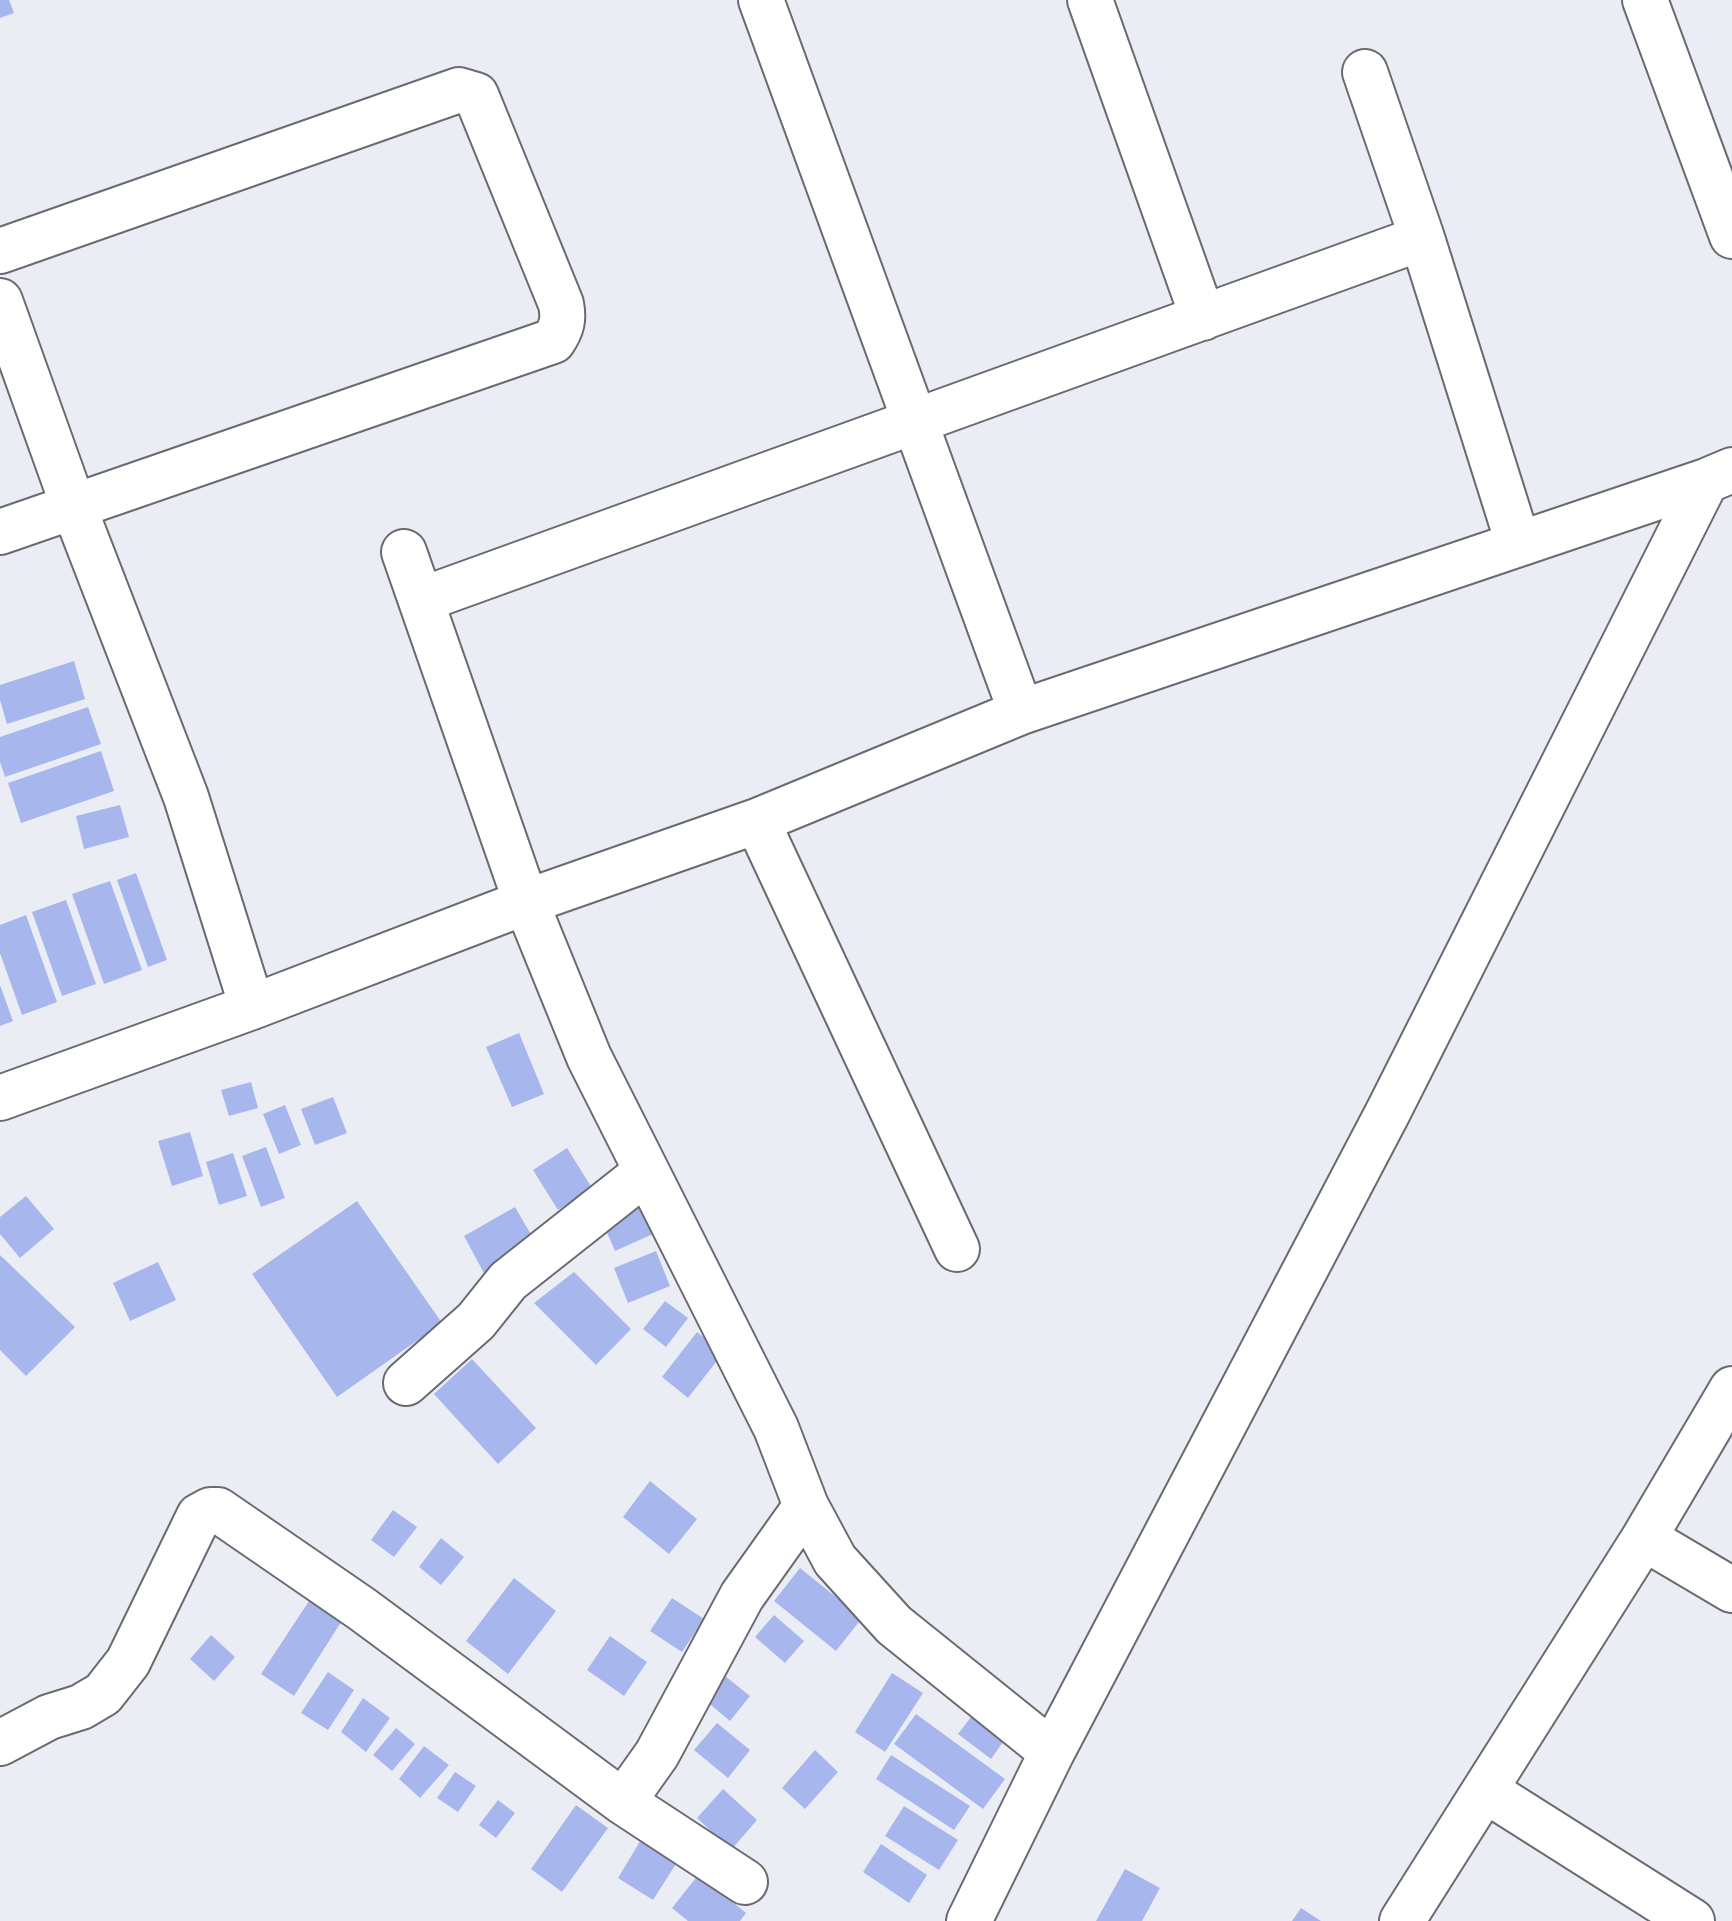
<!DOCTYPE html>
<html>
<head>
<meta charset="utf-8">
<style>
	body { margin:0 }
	canvas { display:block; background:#ebedf4 }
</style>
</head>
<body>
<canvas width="1732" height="1921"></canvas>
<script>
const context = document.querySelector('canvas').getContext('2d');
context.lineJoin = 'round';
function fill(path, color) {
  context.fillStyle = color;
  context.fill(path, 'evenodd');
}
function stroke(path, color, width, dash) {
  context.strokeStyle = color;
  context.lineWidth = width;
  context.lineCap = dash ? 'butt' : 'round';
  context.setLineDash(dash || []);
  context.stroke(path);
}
fill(new Path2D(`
	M0 0H9L14 13 0 18Z
	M74 661 85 699 7 724 0 700V685Z
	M88 707 101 744 5 777 0 762V737Z
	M101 751 114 791 21 823 8 783Z
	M120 805 129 837 84 849 76 816Z
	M136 873 167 960 148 967 117 880Z
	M110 881 142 970 104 984 72 894Z
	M66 900 96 984 62 996 32 912Z
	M26 915 57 1002 22 1015 0 953V925Z
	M0 985 13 1021 0 1026Z
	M519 1033 544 1094 512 1107 486 1047Z
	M251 1082 258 1108 229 1116 221 1090Z
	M333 1097 347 1133 315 1145 301 1109Z
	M285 1105 301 1145 279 1154 263 1114Z
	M190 1132 203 1176 172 1186 158 1141Z
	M266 1147 285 1198 261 1207 242 1156Z
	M567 1148 592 1188 558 1210 533 1170Z
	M233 1153 247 1196 219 1205 206 1162Z
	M26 1196 54 1229 20 1258 0 1234V1217Z
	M357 1201 442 1323 337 1397 252 1274Z
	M640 1204 653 1234 615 1251 602 1221Z
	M515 1207 537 1245 485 1275 464 1236Z
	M656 1251 670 1286 628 1303 614 1268Z
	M0 1255 75 1327 26 1376 0 1350Z
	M158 1262 176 1300 130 1321 113 1283Z
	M574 1272 631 1329 596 1365 534 1303Z
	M665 1301 688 1318 666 1347 643 1329Z
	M697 1332 723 1353 688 1398 662 1377Z
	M472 1359 536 1428 498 1464 434 1394Z
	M650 1481 697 1519 669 1554 623 1517Z
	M393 1510 417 1527 394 1557 371 1540Z
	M441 1538 464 1557 441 1585 419 1567Z
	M800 1568 862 1618 836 1651 774 1601Z
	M514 1578 556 1611 508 1674 466 1641Z
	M311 1598 343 1619 294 1696 261 1674Z
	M672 1598 704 1619 682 1652 650 1631Z
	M774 1615 804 1641 785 1663 755 1637Z
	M211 1635 235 1657 214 1681 190 1659Z
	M610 1636 647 1662 624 1696 587 1670Z
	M328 1672 354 1690 328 1730 301 1713Z
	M892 1673 923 1693 885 1752 855 1732Z
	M725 1676 750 1696 730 1721 705 1700Z
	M363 1698 390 1718 366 1752 341 1732Z
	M981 1704 1013 1728 991 1759 958 1734Z
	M916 1714 1005 1779 983 1809 894 1744Z
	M717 1723 750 1750 728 1778 694 1750Z
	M396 1728 415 1744 392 1771 373 1755Z
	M424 1746 449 1765 420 1798 399 1779Z
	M815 1750 838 1772 805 1809 782 1788Z
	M891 1755 970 1806 954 1830 876 1779Z
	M455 1772 476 1786 458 1812 437 1798Z
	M723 1789 757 1820 731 1850 697 1818Z
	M498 1800 515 1813 496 1838 479 1825Z
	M576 1805 608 1828 562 1892 531 1869Z
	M904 1806 958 1840 939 1870 885 1836Z
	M645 1833 681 1856 653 1900 618 1878Z
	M881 1844 927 1875 909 1903 863 1872Z
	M1125 1869 1160 1888 1142 1921H1096Z
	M699 1874 746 1913 740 1921H688L672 1908Z
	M1301 1908 1321 1921H1292Z`), '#a8b6ee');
const minor = new Path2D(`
	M761 0 1021 712
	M1090 0 1203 318
	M1645 0 1732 236
	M1365 72 1422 238 1518 543
	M0 251 459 90 476 95 561 304C564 319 562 328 553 341L0 532
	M0 301 73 505 186 797 252 1007
	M404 552 526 902 589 1057 776 1428 806 1506 835 1560 894 1625 1052 1752
	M421 600 1422 238
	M757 821 957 1249
	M0 1098 252 1007 526 902 757 821 1021 712 1706 481 1732 470
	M406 1383 476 1321 508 1281 646 1172
	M1644 1538 1732 1590
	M0 1743 49 1717 81 1707 103 1694 128 1662 199 1516 210 1510H218L362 1609 623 1802 657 1754 742 1596 806 1506
	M1485 1790 1692 1921
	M623 1802 745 1882
	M969 1921 1052 1752 1388 1112 1706 481
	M1402 1921 1644 1538 1732 1389`);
stroke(minor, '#696b71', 48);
stroke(minor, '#fff', 44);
</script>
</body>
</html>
